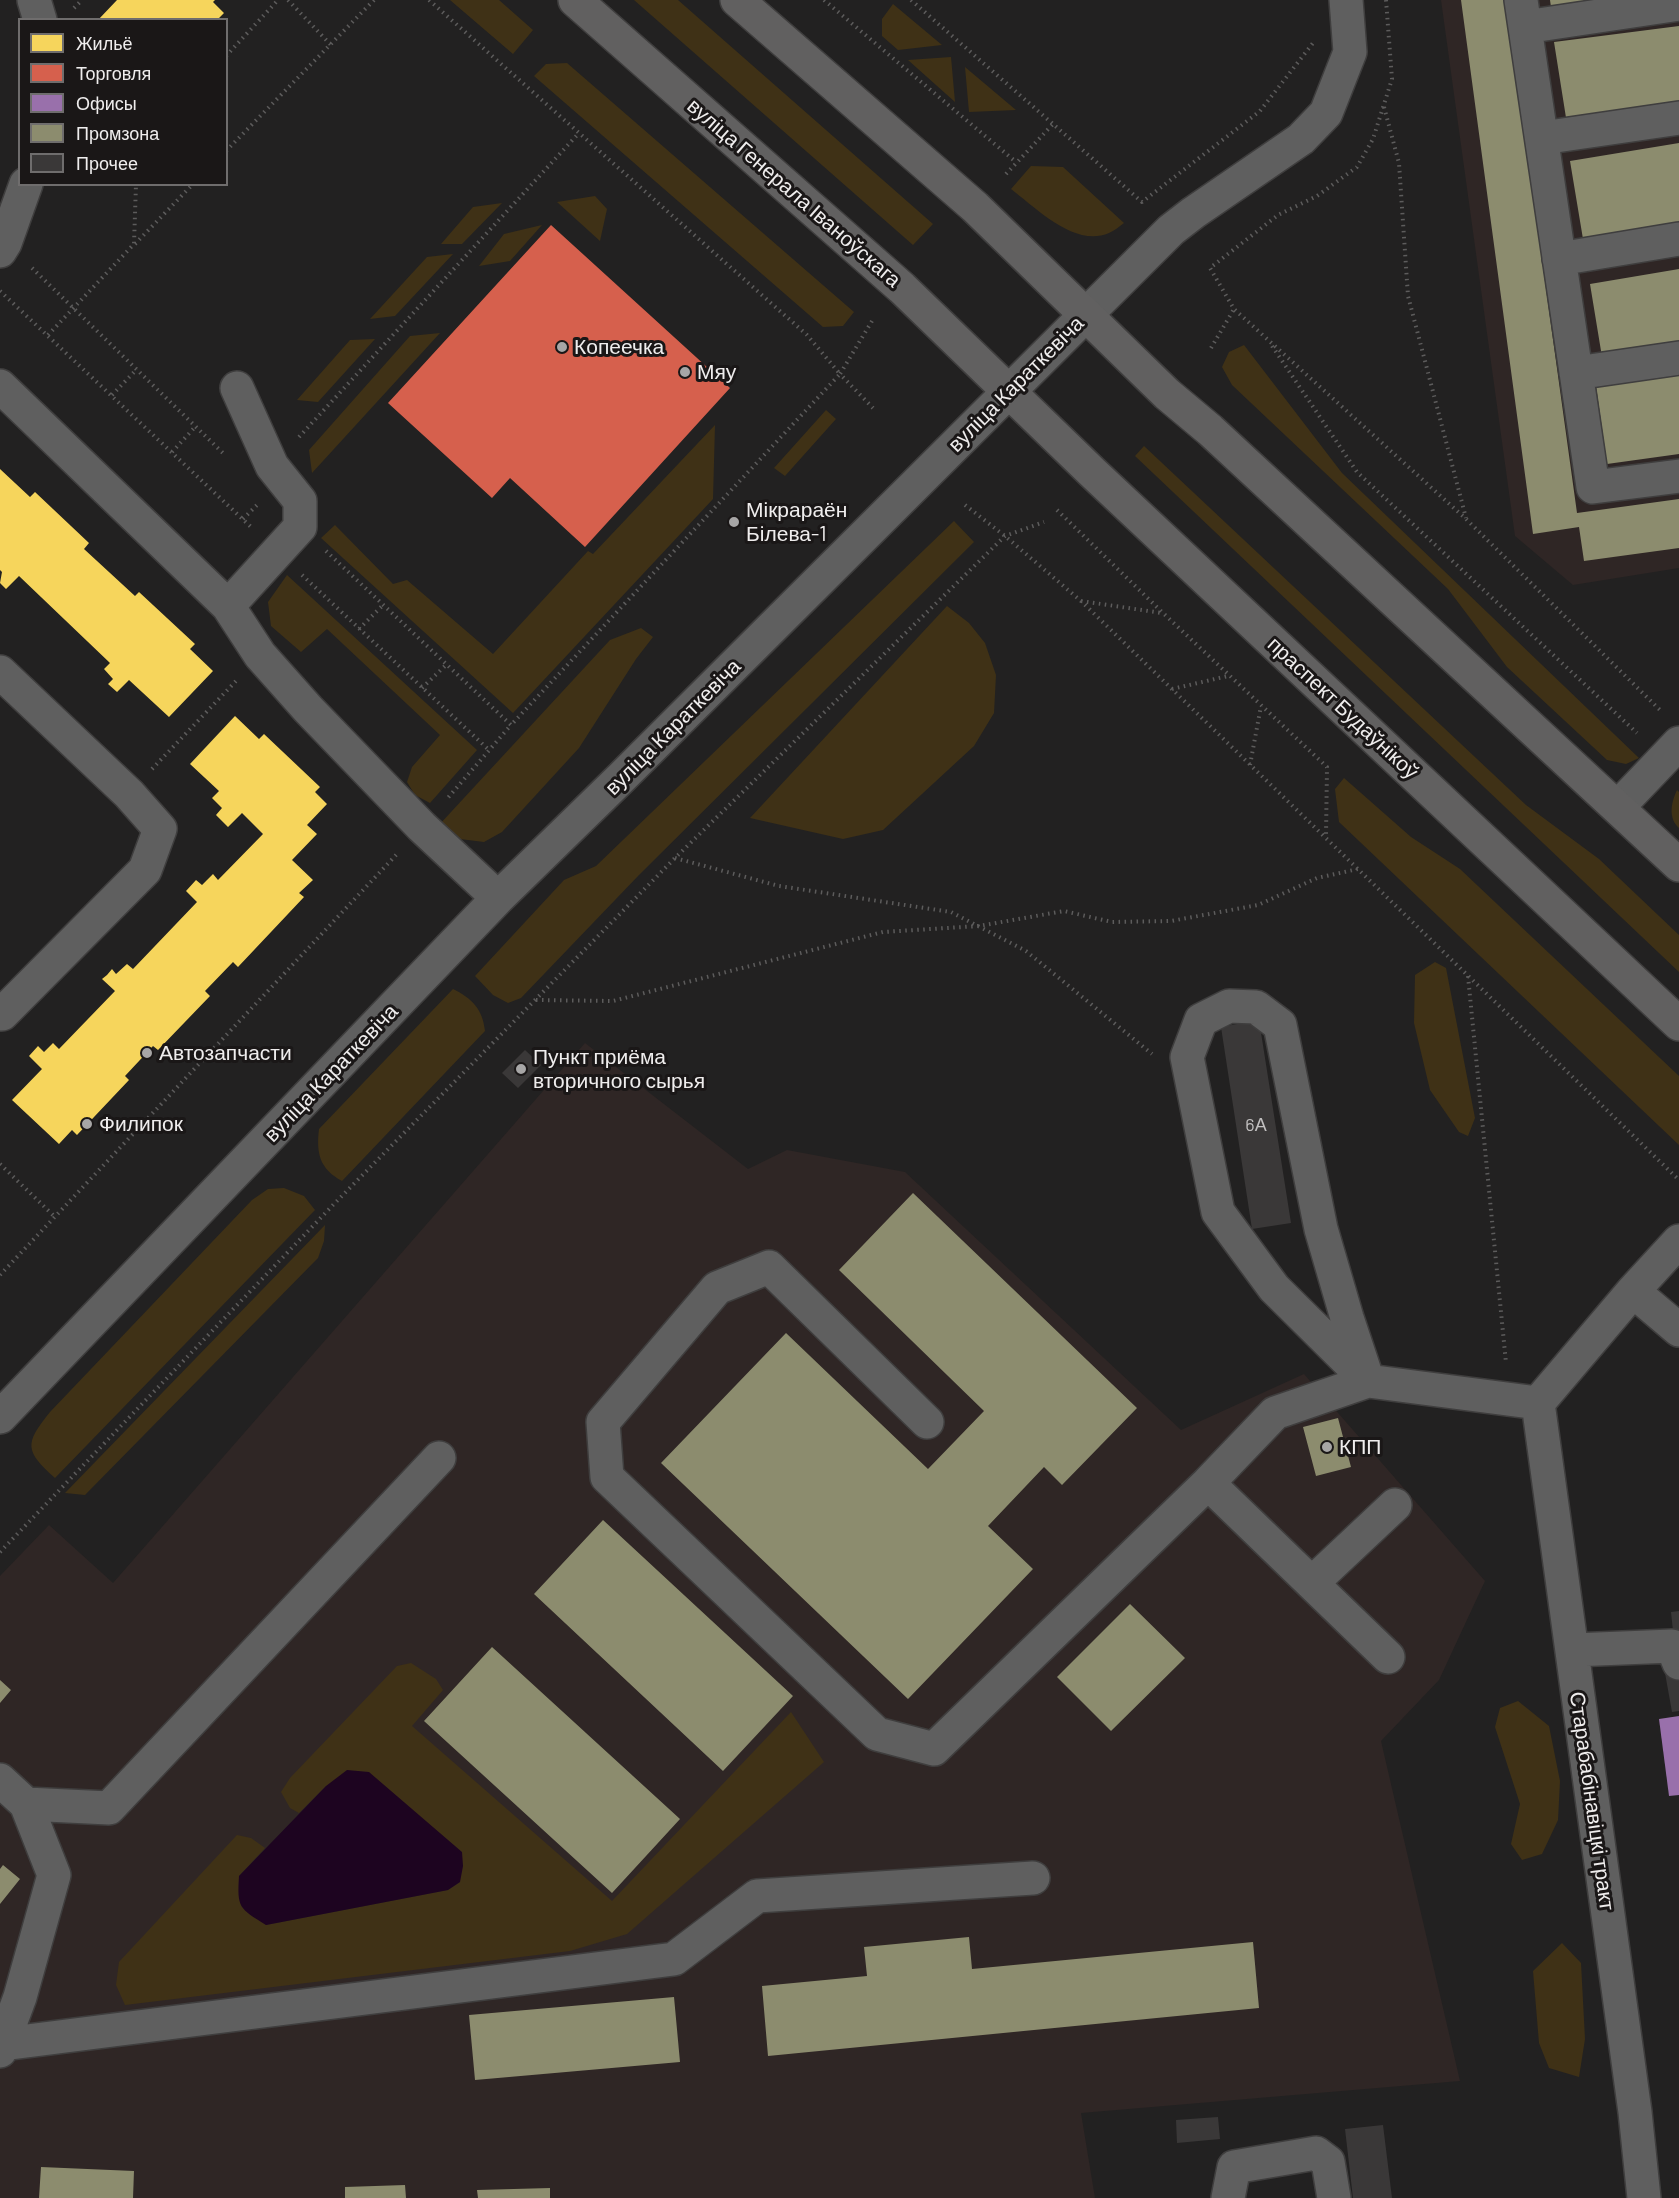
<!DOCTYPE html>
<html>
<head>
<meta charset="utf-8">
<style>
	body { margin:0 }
	#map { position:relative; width:1679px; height:2198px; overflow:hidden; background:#222121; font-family:Barlow,sans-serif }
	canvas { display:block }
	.legend { position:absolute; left:18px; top:18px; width:210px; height:168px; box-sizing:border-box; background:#1a1717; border:2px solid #6f6d6d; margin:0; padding:8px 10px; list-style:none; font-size:18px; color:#efeded }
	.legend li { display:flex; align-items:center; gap:12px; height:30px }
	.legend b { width:30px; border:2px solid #6f6d6d }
</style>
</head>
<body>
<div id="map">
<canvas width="1679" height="2198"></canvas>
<ul class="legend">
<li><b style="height:16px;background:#f6d55c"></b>Жильё</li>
<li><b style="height:16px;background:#d6604d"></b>Торговля</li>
<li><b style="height:16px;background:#9970ab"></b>Офисы</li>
<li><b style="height:16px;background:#8c8c6e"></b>Промзона</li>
<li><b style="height:16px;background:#3a3838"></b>Прочее</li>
</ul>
</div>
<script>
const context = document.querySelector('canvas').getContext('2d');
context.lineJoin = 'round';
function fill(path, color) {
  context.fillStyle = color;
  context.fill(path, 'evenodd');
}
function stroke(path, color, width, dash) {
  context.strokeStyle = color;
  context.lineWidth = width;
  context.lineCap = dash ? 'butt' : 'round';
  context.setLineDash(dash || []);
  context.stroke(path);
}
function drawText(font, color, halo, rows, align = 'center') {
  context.font = font + ' Barlow,sans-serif';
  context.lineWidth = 6;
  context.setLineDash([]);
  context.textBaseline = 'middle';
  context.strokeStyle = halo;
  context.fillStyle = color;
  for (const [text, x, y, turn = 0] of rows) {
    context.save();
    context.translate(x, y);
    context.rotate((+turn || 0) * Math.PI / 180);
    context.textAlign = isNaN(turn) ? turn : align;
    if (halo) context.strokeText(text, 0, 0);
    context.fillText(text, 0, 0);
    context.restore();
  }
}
fill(new Path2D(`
	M1441 0H1679V568L1573 585 1515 536Z
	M585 1043 748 1169 787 1150 905 1172 1181 1430 1304 1374 1485 1581 1439 1680 1381 1741 1460 2081 1081 2113 1095 2198H0V1576L49 1525 113 1583Z`), '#2f2625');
fill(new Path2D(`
	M450 0H499L533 30 513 54Z
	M634 0H678L933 224 913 245Z
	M893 4 942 45 898 50 882 36V19Z
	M951 57 955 102 908 60Z
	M567 63 854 312 843 326 823 327 534 76 546 64Z
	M965 67 1016 110 969 112Z
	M1031 166 1063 167 1124 223C1120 226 1114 231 1109 233 1075 248 1036 208 1011 189Z
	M595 196 607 209 600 241 557 202Z
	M502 203 462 244H441L473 207Z
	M542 225 510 261 479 266 504 234Z
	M453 254 395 316 370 319 427 257Z
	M440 333 312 473 309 450 410 336Z
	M375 339 318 402 297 400 350 340Z
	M1244 345 1342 473 1639 758 1626 764 1607 760 1507 667 1448 589 1232 385 1222 367 1229 352Z
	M826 410 836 419 785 476 774 468Z
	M715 425 713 499 513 713 321 538 335 525 393 584 407 580 493 654 588 551 593 554Z
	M1144 446 1526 805 1599 859 1679 935V972L1135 456Z
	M954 521 974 542 639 875 521 998 508 1003 493 995 475 976 564 880 596 866Z
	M287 575 477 750 430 803 415 795 407 782 412 767 440 735 327 629 301 652 271 626 268 602Z
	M947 606 969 623 985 643 996 675 994 713 974 746 883 830 843 839 750 818Z
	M641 628 653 637 636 659 579 748 502 832 484 842 460 839 439 825 610 640Z
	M1344 778 1411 837 1460 869 1679 1076V1145L1339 822 1335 789Z
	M1677 790 1679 792V828C1668 818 1671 803 1677 790Z
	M1435 962 1446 968 1475 1118 1468 1136 1459 1132 1430 1090 1414 1023 1415 975Z
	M453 989C472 998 483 1010 485 1031L342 1181C320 1169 316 1154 319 1129Z
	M284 1188 304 1196 315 1210 55 1478C25 1451 24 1444 50 1412L252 1200 268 1189Z
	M325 1225 324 1241 318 1258 85 1495 65 1493Z
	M411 1663 436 1679 443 1690 412 1726 612 1901 791 1712 824 1762 627 1934 570 1951 125 2005 116 1985 119 1962 237 1835 251 1838 265 1848 239 1876 266 1925 448 1890 460 1882 326 1786 299 1813 290 1808 281 1792 290 1778 397 1666Z
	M1518 1701 1549 1726 1560 1781 1558 1820 1542 1854 1522 1860 1511 1844 1520 1804 1495 1727 1500 1708Z
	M1562 1943 1581 1963 1585 2039 1579 2077 1549 2068 1539 2043 1533 1971Z`), '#3f3116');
fill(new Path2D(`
	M347 1770 369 1772 462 1852 463 1866 460 1882 448 1890 266 1925C239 1908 237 1908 239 1876L326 1786Z`), '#1d0420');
fill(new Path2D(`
	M117 0H215L213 2 224 13 217 20H98Z
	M0 469 30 497 35 492 89 543 84 549 135 596 139 592 195 644 190 649 213 671 169 717 129 680 117 692 108 684 113 679 104 669 110 663 19 576 6 589 0 583 2 572 0 570Z
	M235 716 259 739 264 734 320 787 315 792 327 804 307 825 317 834 292 860 313 880 299 893 304 897 238 967 233 962 205 991 210 996 158 1050 153 1046 125 1076 129 1080 77 1135 72 1130 59 1144 12 1100 42 1069 29 1056 38 1046 44 1052 53 1043 59 1049 115 991 102 979 107 975 112 969 116 974 127 964 133 969 197 902 186 891 196 880 202 885 213 874 218 880 263 834 242 813 228 827 216 815 222 808 212 798 219 791 190 764Z`), '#f6d55c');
fill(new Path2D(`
	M551 225 730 388 585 547 510 478 492 498 388 403Z`), '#d6604d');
fill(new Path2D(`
	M1679 1716V1795L1669 1796 1659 1719Z`), '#9970ab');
fill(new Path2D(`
	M1461 0H1506L1577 513 1679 499V548L1584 561 1579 527 1533 534Z
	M1550 0H1589V1L1551 7Z
	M1679 26V107L1567 124 1554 42Z
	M1679 143V225L1583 239 1570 161Z
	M1679 269V344L1602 357 1590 284Z
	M1679 374V454L1607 464 1596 386Z
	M913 1193 1137 1408 1062 1485 1044 1467 988 1526 1033 1569 908 1699 661 1463 786 1333 928 1469 984 1411 839 1270Z
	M1338 1418 1351 1467 1316 1476 1303 1427Z
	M603 1520 793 1696 723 1771 534 1594Z
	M1130 1604 1185 1658 1111 1731 1057 1677Z
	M492 1647 680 1819 612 1893 424 1721Z
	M0 1680 11 1690 0 1703Z
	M3 1865 20 1879 0 1904V1869Z
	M969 1937 972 1969 1253 1942 1259 2008 768 2056 762 1986 867 1976 864 1947Z
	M674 1997 680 2062 475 2080 469 2015Z
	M41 2167 134 2171 133 2198H39Z
	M405 2185 406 2198H345V2187Z
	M550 2188V2198H478L477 2190Z`), '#8c8c6e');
fill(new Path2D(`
	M1259 1020 1291 1223 1252 1229 1221 1027Z
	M525 1050 541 1065 518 1088 502 1073Z
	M1679 1611V1660H1676L1671 1612Z
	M1679 1671V1711L1672 1712 1665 1673Z
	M1218 2117 1220 2139 1177 2143 1176 2120Z
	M1383 2125 1392 2198H1353L1345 2129Z`), '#3a3838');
const minor = new Path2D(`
	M34 0 40 20
	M1521 0 1593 487 1679 476
	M1525 27 1679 4
	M1542 138 1679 118
	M0 251 5 243 26 184
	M1559 259 1679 239
	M1576 373 1679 358
	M0 386 228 606 260 655 308 709 422 827 498 898
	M228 606 300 527V501L272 466 237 388
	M0 672 129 794 160 829 145 870 2 1014
	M1618 807 1679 743
	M1229 1006 1256 1007 1280 1025 1321 1229 1347 1318 1368 1381 1274 1288 1218 1212 1187 1057 1201 1020Z
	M1633 1291 1679 1330
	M1538 1403 1635 2112 1644 2198
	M1538 1403 1633 1291 1679 1241
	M0 1417 498 898 621 778 1171 230 1193 213 1301 139 1326 113 1350 52 1346 0
	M927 1422 769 1267 717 1288 603 1422 607 1477 877 1734 934 1749 1208 1483 1275 1413 1368 1381 1538 1403
	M1208 1483 1388 1657
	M1312 1583 1395 1505
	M1573 1650 1672 1646 1679 1663
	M0 1780 26 1804 54 1875 20 1997 0 2051
	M26 1804 109 1808 439 1458
	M3 2044 674 1959 757 1896 1033 1878
	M1228 2198 1234 2167 1316 2153 1328 2162 1334 2198`);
const major = new Path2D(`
	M575 0 902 288 1092 472 1679 1024
	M737 0 975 207 1167 394 1210 430 1679 865`);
stroke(minor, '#3f3e3e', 36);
stroke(major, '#3f3e3e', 36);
stroke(new Path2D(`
	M288 0 331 45
	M429 0 807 335 840 374 511 725
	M824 0 1016 162
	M911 0 1053 124
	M1386 0 1392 79 1373 139 1357 167 1317 196 1278 215 1210 268 1234 309 1466 519 1662 712
	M74 8 82 0
	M226 56 278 0
	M1384 107 1399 163 1408 296 1466 518
	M226 151 374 0
	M1006 174 1053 124 1142 202 1260 111 1313 43
	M135 244 193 184
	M32 268 225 455
	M0 291 251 527
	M872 321 840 374 873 408
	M48 335 134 244 136 184
	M1272 346 1357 472 1637 733
	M1211 348 1234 309
	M112 395 137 369
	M299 437 579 133
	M172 452 196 426
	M965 505 1005 536 1081 601 1679 1180
	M1057 510 1163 613 1327 767 1326 836
	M243 519 257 505
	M326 551 511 725 446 800
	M302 575 490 751
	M1081 601 1162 613
	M359 629 383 605
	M422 688 447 664
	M1172 689 1228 676
	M1250 765 1261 706
	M152 769 236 681
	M675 858 779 886 951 912 1026 951 1152 1054
	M1468 976 1506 1363
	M536 1000 613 1001 883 932 979 926 1064 911 1112 922 1171 921 1258 905 1317 878 1358 869
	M0 1164 55 1217
	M0 1275 397 854
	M0 1552 334 1204 675 858 1005 536 1044 522`), '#5d5c5c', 4, [1.5, 4.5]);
stroke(minor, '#5f5f5f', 33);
stroke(major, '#616060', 33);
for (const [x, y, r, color] of [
	[562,347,6,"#a7a6a6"],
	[685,372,6,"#a7a6a6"],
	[734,522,6,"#a7a6a6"],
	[147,1053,6,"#a7a6a6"],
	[521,1069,6,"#a7a6a6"],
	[87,1124,6,"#a7a6a6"],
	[1327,1447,6,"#a7a6a6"]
]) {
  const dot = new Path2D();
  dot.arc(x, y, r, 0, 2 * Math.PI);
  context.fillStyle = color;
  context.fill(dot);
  stroke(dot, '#1a1717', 2);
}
drawText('18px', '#c2c0c0', null, [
	["6А",1256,1125]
]);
drawText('21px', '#efeded', '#1a1717', [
	["вуліца Генерала Іваноўскага",794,193,41],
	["вуліца Караткевіча",1016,384,-45],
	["праспект Будаўнікоў",1343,708,43],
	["вуліца Караткевіча",673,727,-45],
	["вуліца Караткевіча",331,1073,-46],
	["Старабабінавіцкі тракт",1592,1801,82]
]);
drawText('21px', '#efeded', '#1a1717', [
	["Копеечка",574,347],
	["Мяу",697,372],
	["Мікрараён",746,510],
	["Білева-1",746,534],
	["Автозапчасти",159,1053],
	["Пункт приёма",533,1057],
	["вторичного сырья",533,1081],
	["Филипок",99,1124],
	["КПП",1339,1447]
], 'left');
</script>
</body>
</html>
